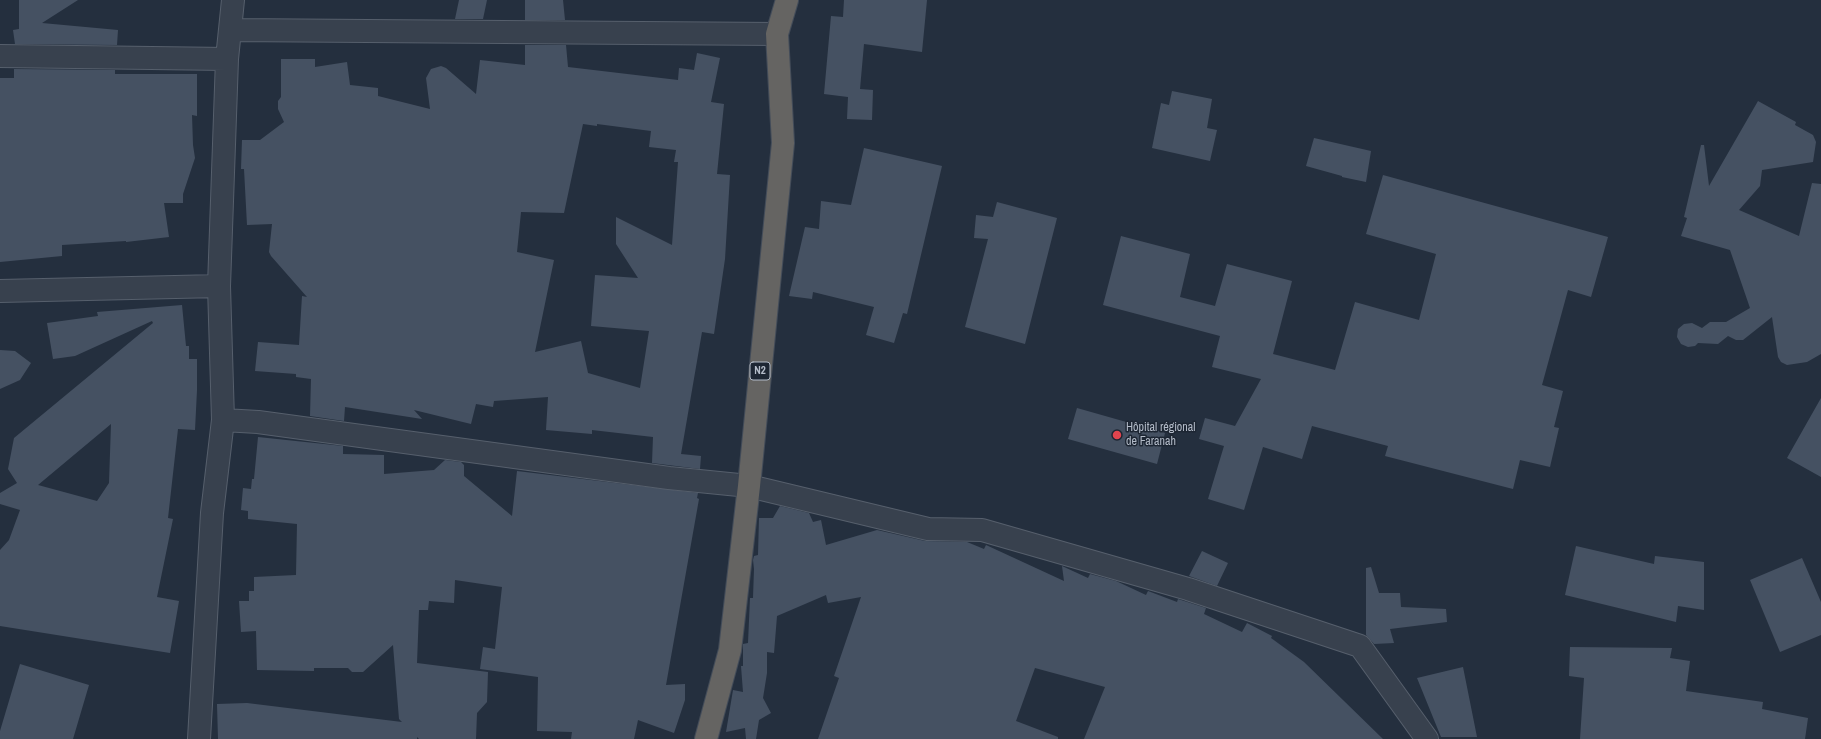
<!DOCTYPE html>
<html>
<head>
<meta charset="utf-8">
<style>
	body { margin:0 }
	canvas { display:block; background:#242f3e }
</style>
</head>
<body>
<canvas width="1821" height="739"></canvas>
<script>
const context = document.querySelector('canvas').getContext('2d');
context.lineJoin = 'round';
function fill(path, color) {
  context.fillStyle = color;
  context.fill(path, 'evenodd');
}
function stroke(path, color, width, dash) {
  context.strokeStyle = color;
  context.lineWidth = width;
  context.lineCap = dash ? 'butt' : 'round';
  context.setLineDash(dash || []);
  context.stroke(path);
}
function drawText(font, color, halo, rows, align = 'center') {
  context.font = font + ' "Archivo Narrow",sans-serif';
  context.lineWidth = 3;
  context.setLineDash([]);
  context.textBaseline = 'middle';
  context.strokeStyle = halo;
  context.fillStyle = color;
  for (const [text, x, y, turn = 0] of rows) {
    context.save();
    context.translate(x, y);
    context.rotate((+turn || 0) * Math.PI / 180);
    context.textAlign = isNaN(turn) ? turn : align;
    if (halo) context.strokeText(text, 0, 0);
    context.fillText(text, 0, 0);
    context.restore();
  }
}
fill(new Path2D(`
	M19 0H78L42 23 118 30 117 45 15 44 13 30 19 29Z
	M459 0H487L483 19H455Z
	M525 0H563L565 20H525Z
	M844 0H927L922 52 864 44 860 89 873 90 872 120 847 119 848 97 824 94 831 16 843 17Z
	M525 45H566L568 67 678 80 679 68 694 70 697 53 720 58 711 102 724 104 717 174 730 175 725 259 714 334 702 332 681 454 701 456 700 469 652 463 653 437 592 430V434L546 430 548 397 494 401 493 407 476 404 471 424 414 410 422 419 345 407 344 421 310 416 311 379 296 377V374L255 371 258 342 299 345 302 296 307 297 271 256 269 252 272 224 247 225 244 169H241L242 140H260L284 122 278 109V101L281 97V59H315V67L347 62 350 85 378 88V96L430 109 426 78 431 69 441 66 446 68 476 94 480 60 525 65ZM583 124 597 126V124L651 131 649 147 676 150 674 162H678L672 245 616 217V244L638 278 595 275 591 326 649 331 640 388 588 373 581 341 535 352 554 260 517 252 521 212 564 213Z
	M14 69 115 70V74H197V116L192 115 193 145 195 158 183 194V203H164L169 237 126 242V241L62 245V256L0 262V78H14Z
	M1172 91 1212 99 1207 128 1217 130 1210 161 1152 148 1161 103 1169 105Z
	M1758 101 1796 122 1795 125 1813 135 1816 142 1813 162 1762 170 1760 186 1739 210 1799 236 1812 183 1821 184V354L1807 362 1787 365 1781 362 1778 357 1772 317 1743 340H1736L1728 336 1718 344 1698 343 1695 346 1688 347 1681 344 1677 337 1678 329 1684 324 1692 323 1702 328 1710 322H1726L1750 308 1730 250 1681 236 1687 218 1684 217 1701 145H1704L1709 186Z
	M1314 138 1371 151 1366 182 1342 177V176L1306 166Z
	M864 148 942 166 907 314 903 313 894 343 866 335 874 307 813 292 812 299 789 296 805 227 819 229 821 201 851 205Z
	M1383 175 1608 237 1591 297 1568 290 1542 385 1563 391 1554 427 1559 428 1550 467 1520 460 1513 489 1385 456 1388 446 1312 426 1302 459 1263 447 1244 510 1208 499 1224 446 1199 439 1205 418 1235 426 1261 379 1212 367 1220 336 1103 305 1121 236 1190 254 1180 297 1215 306 1227 264 1292 281 1273 354 1335 370 1355 302 1419 320 1436 254 1366 234Z
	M997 202 1057 218 1025 344 965 327 988 239 974 238 976 215 993 217Z
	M182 305 186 346H189V359H197V390L195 430 178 429 168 518 173 519 157 597 179 601 170 653 0 626V550L9 540 20 510 0 504V493L17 483 8 469 14 438 153 323 152 321 75 356 53 359 47 323 98 316 97 312ZM111 424 109 483 97 501 38 485Z
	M0 350 15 351 31 363 20 380 0 389Z
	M1821 398V477L1787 458Z
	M1077 408 1165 433 1157 464 1068 439Z
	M258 437 343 446V454L384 455V474L434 470 445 460 461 462 464 465V476L512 516 517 471 698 493 697 498 699 499 666 685 685 684V700L674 733 638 720 634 739H571L572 732 537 731 538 677 480 669 483 647 495 649 502 587 455 580 454 603 429 601 428 610H419L417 663 488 672 487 702 477 713 476 739H419L417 737V739H218L217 704 247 703 402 722 399 719 393 645 363 672H352L348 668H314V671L257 670 256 631 241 632 239 601H249V591H254V577L296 575 297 524 248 519V511L241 510 243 488 251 489 252 479H254Z
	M780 506 809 513 813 522 821 520 826 545 877 530 925 541 967 542 984 549 986 545 1064 581 1062 566 1088 578 1090 574 1116 581 1146 595 1148 591 1177 602 1178 599 1206 608 1204 614 1242 632 1247 623 1272 636 1271 638 1304 662 1383 739H1084L1105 687 1035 668 1016 721 1058 737V739H818L839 678 834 676 861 597 828 603 826 595 777 616 774 653 767 652V673L763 698 771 713 759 720 756 739H746L745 728 726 732 733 690 743 692 741 666H743V644L748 643 750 598H753L754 569 753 560 754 556 758 555 759 518H773Z
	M1576 546 1654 564 1655 556 1704 562V610L1678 606 1676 622 1565 595Z
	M1202 551 1228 563 1217 586 1189 576Z
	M1802 558 1821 602V635L1780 652 1750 580Z
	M1371 567 1379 593H1400L1401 607 1446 609 1447 622 1390 629 1394 643 1374 644 1366 635V568Z
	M1570 647 1672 648 1670 658 1690 661 1686 691 1763 702 1762 709 1808 718 1805 739H1580L1584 678 1569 676Z
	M20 664 89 685 73 739H0V731Z
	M1463 667 1477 737H1441L1417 678Z`), '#455162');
const minor = new Path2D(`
	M231 30 777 34
	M0 56 227 59
	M0 291 219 286
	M223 420 258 422 669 478 749 486
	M199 739 212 513 223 420 219 286 227 59 233 0`);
const tertiary = new Path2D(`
	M749 486 928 529 982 530 1188 589 1360 646 1427 739`);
const trunk = new Path2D(`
	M706 739 730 650 749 486 783 143 777 34 787 0`);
stroke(minor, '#565f6c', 24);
stroke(tertiary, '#565f6c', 24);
stroke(trunk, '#434c59', 24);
stroke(minor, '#38414e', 22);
stroke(tertiary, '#38414e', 22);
stroke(trunk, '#656462', 22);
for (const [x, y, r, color] of [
	[1117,435,5,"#e0444e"]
]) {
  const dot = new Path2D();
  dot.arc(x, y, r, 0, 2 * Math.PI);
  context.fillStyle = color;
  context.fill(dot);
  stroke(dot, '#1d2633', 1.5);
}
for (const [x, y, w] of [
	[760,371,20]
]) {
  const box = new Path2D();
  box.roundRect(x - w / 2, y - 9, w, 18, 3);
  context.fillStyle = '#1d2633';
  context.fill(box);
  stroke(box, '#b4bcc9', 1);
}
drawText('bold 11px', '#b4bcc9', null, [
	["N2",760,371]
]);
drawText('12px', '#b4bcc9', '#1d2633', [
	["Hôpital régional",1126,428],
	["de Faranah",1126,442]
], 'left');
</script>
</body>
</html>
